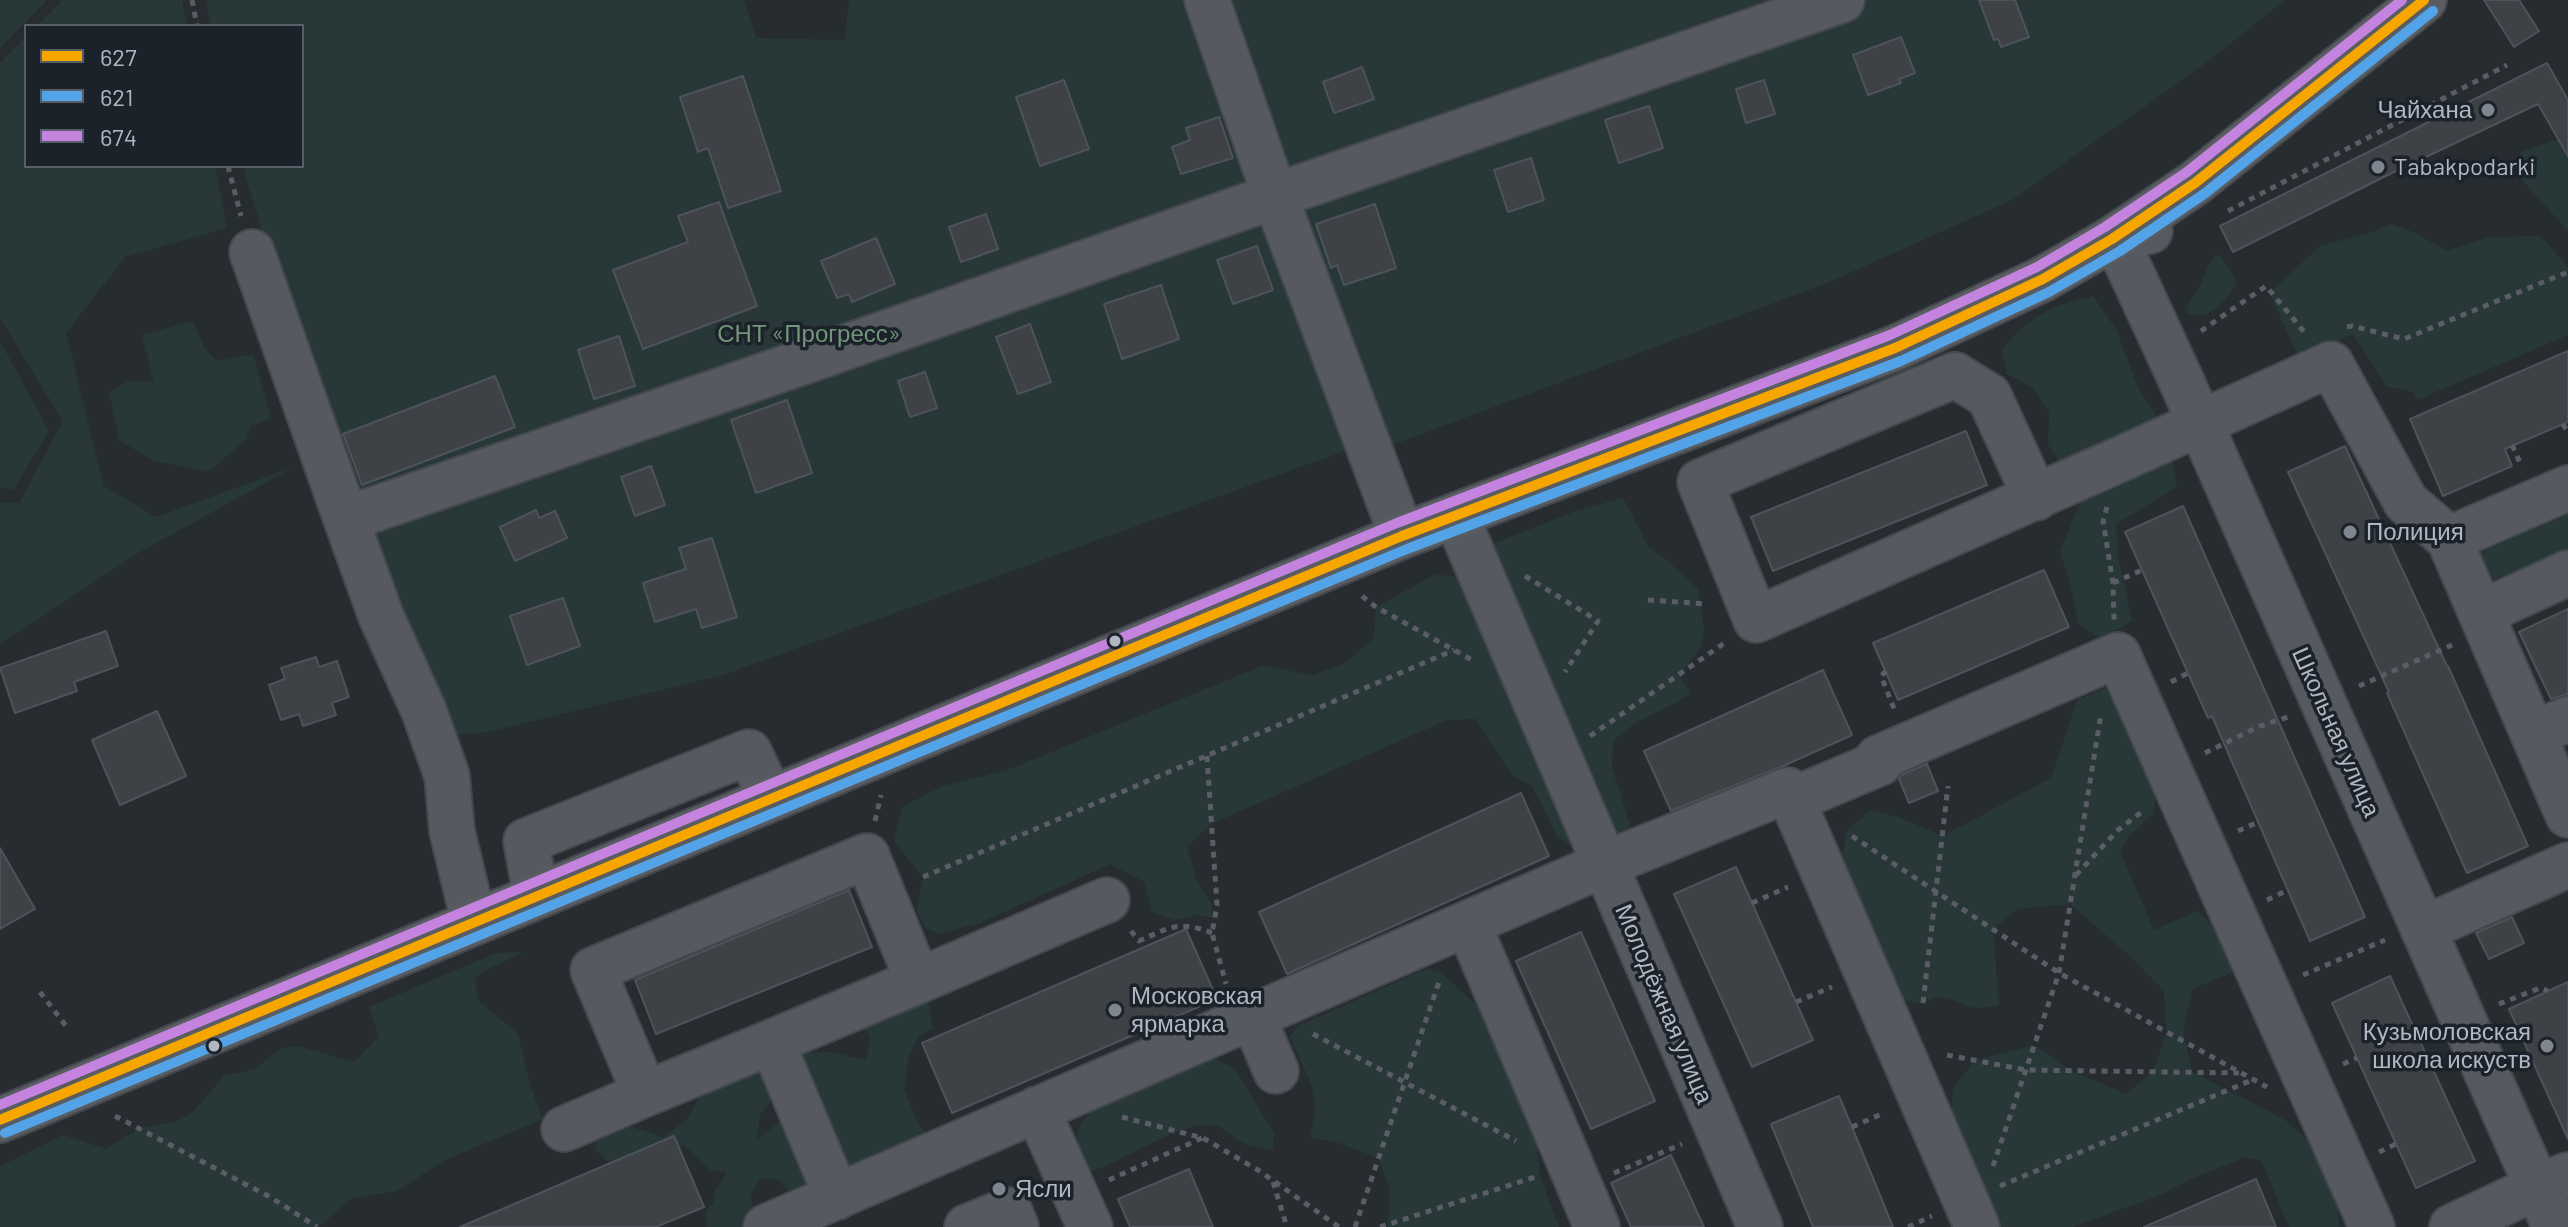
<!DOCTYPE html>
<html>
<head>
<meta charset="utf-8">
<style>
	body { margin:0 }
	#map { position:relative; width:2568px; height:1227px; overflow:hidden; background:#272c31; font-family:Barlow,sans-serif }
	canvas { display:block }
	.legend { position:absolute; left:24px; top:24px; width:280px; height:144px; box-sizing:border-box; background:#1b222a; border:2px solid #575e67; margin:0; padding:10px 14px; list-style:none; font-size:24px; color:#b0b7c2 }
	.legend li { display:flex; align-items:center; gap:16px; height:40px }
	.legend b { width:40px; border:2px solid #575e67 }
</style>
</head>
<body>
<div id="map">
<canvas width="2568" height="1227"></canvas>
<ul class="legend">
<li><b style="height:10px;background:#f7a600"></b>627</li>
<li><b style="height:10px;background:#53a3e8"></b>621</li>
<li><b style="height:10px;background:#c483df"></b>674</li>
</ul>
</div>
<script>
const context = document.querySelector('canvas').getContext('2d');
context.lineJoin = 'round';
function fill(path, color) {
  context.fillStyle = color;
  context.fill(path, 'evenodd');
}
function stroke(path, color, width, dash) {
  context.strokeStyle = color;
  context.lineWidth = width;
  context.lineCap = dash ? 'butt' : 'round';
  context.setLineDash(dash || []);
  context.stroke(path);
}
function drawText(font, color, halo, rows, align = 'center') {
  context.font = font + ' Barlow,sans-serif';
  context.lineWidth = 7;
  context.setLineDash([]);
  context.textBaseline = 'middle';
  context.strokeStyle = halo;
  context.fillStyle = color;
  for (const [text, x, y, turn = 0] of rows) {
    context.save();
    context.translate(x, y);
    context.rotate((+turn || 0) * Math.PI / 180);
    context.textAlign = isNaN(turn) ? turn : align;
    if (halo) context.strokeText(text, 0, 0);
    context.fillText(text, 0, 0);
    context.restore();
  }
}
fill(new Path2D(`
	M0 0H47L0 48Z
	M63 0H182L187 26H37Z
	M206 0H744L756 38 845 40 849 0H2285L2210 60 2012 200 1827 283 1381 449 1356 447 723 675 488 732 446 735C373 547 298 360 243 166H302V26H211Z
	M26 37V166H215L227 228 125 257 66 333 104 486 156 517 294 467 138 553 0 644V502L19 503 63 421 0 318V63Z
	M2568 136V231L2523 181 2519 164 2521 152Z
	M2391 224 2416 233 2446 251 2490 237 2540 236 2568 266V335L2417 400 2414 392 2386 386 2353 334 2299 358 2271 296V292L2320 246 2375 231Z
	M2216 255 2221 256 2237 283C2224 301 2212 321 2186 314 2190 295 2195 298 2201 284 2207 271 2206 266 2216 255Z
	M2093 296 2117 331 2138 388 2169 436 2177 487 2116 524 2118 557 2132 621 2101 639 2078 623 2071 586 2060 551 2084 495 2048 445 2049 413 2033 388 2007 374 2002 350C2030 315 2051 306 2093 296Z
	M193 321C199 337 203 351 218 361L253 354 271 419 250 426 247 439 208 472 152 460 119 440 109 392 128 381 154 382 142 335Z
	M0 341 49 431 13 490 0 488Z
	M2568 494V555L2486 587 2467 544Z
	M1623 498 1648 546 1670 563 1698 590 1704 630 1702 646 1680 674 1690 695 1635 723 1613 741 1612 768 1632 832 1614 843 1490 552 1495 543 1576 511Z
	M1436 574 1468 579 1576 829 1574 848 1557 836 1533 787 1513 776 1476 719 1447 720 1211 824 1187 847 1197 882 1212 905V918L1196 915 1174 920 1152 912 1144 882 1110 864 980 923 939 934 924 927 917 910 923 877 894 842 902 807 943 786 1005 771 1262 666 1313 675 1344 664 1374 638 1376 607Z
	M2105 688 2130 715 2157 777 2153 814 2129 836 2120 852 2154 930 2198 911 2229 945 2234 972 2192 989 2183 1031 2192 1072 2284 1119 2317 1149 2338 1191 2339 1227H2289L2262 1161 2246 1157 2188 1180 2163 1194 2073 1227H1990L1981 1203 1967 1145 1951 1113 1953 1089 1974 1061 2034 1045 2072 1071 2126 1094 2154 1071 2166 1032 2164 991 2130 956 2070 904 2017 909 1993 929 1999 1005C1993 1006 1985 1008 1979 1008 1956 1008 1947 987 1923 1004L1892 998 1841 871 1846 832 1870 810 1898 817 1943 836 2051 778 2077 700Z
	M524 952 480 973 475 980 479 1001 518 1034 530 1085 543 1119 445 1160 397 1191 350 1199 319 1227H0V1166L63 1135 106 1149 138 1129 178 1121 194 1111 224 1076 255 1069 281 1048 298 1046 354 1062 379 1036 369 1007 496 953Z
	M1426 969 1442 973 1485 1014 1534 1119 1540 1176 1559 1227H1388L1390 1189 1378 1158 1342 1144 1310 1137C1323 1091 1306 1077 1290 1037L1298 1026Z
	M908 993 928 1001 933 1028 918 1037 909 1056 904 1089 918 1124 938 1144 844 1187 794 1049 809 1053 830 1052 866 1060 871 1037 855 1014Z
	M1211 1057 1236 1070 1274 1133 1273 1150C1264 1148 1252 1147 1243 1143 1234 1140 1227 1129 1217 1126 1188 1116 1122 1163 1090 1172 1086 1163 1079 1152 1078 1143 1070 1097 1178 1069 1211 1057Z
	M767 1061 775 1096 760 1115 756 1140 782 1120 821 1181 798 1201 778 1179H760L751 1194 753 1224 745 1227H707L705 1212 713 1203 715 1191 727 1172 710 1170 684 1145 657 1149 614 1167 595 1149 597 1122 613 1121 663 1137 687 1120 703 1092Z`), '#283839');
const building = new Path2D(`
	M1979 0H2015L2029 37 2001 47 1998 39 1994 40Z
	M2484 0H2519L2539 31 2514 47Z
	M1901 37 1915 73 1899 79 1901 83 1868 95 1853 55Z
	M2547 63 2568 100V156L2538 104 2396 171 2233 252 2220 226Z
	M1362 67 1374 99 1334 113 1323 82Z
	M743 76 781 191 728 208 708 148 698 152 680 97Z
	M1064 80 1089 149 1040 166 1016 97Z
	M1764 80 1775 114 1746 123 1736 89Z
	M1649 106 1663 148 1619 163 1605 120Z
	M1219 117 1233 158 1181 174 1172 147 1190 140 1186 128Z
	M1531 158 1544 200 1508 212 1494 170Z
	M719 202 757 306 643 349 613 270 688 242 678 216Z
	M1375 204 1396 268 1344 285 1337 265 1331 268 1316 224Z
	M986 214 998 249 961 262 949 227Z
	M876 238 895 284 852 302 849 294 837 298 821 261Z
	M1257 246 1273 290 1233 304 1217 260Z
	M1161 285 1179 339 1122 359 1104 304Z
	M1030 324 1051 382 1018 394 996 337Z
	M619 336 635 386 594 399 578 350Z
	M2568 351V422L2505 449 2512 466 2443 496 2410 419Z
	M925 372 937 408 910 417 898 381Z
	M495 376 515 427 362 485 343 434Z
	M787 400 812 473 756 493 731 420Z
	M1966 431 1987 485 1773 571 1751 517Z
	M2345 446 2447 666H2448L2528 846 2467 873 2387 693 2389 692 2288 472Z
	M651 466 665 505 635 516 621 477Z
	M2183 506 2365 917 2310 941 2212 716 2208 718 2125 532Z
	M536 510 539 518 555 511 567 538 515 561 500 527Z
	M712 538 737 617 702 628 696 609 655 622 643 583 686 569 679 548Z
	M2044 570 2069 627 1898 700 1873 643Z
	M563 598 580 646 527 665 510 616Z
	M2568 609V694L2551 699 2519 632Z
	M106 631 118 666 74 682 77 691 15 713 0 668Z
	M316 657 319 667 337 661 349 697 332 703 336 715 303 726 299 714 281 720 269 685 285 679 281 668Z
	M1823 670 1852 735 1783 766 1671 811 1644 751Z
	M157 711 186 776 120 805 92 740Z
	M1927 764 1938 791 1909 803 1899 779 1901 775Z
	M1521 793 1549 856 1287 974 1259 912Z
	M0 848 35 909 0 929Z
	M1736 867 1813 1040 1752 1067 1674 894Z
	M849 890 872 947 656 1034 635 980Z
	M2512 917 2524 943 2489 959 2476 933Z
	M1186 929 1217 999 952 1113 922 1043Z
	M1581 932 1655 1101 1591 1129 1516 961Z
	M2390 976 2475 1161 2416 1188 2332 1003Z
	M2568 982V1139L2509 1009Z
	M1839 1096 1852 1127 1893 1227H1813L1771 1124Z
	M674 1136 704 1207 656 1227H460Z
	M1671 1155 1704 1227H1631L1611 1183Z
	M1189 1169 1213 1227H1130L1118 1199Z
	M2256 1179 2276 1227H2144Z`);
fill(building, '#3e4146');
stroke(building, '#4e5359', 2);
const minor = new Path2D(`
	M1207 0 1275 196 1842 0
	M2150 231 2112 239 2127 263 2181 380 2555 1227
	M252 252 346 519
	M2036 498 1989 396 1955 375 1700 482 1756 620C1949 536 2140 451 2331 364L2406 502 2449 539 2568 815
	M1456 516 1760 1227
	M2449 539 2568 488
	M2481 613 2568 573
	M2533 734 2568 719
	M1792 800 1880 763 1878 758 2118 655 2372 1227
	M536 896 526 841 749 752 771 798
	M474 922 452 831 447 776 424 711 381 616 346 519 829 353 1275 196 1402 536
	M1468 924 1597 1227
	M2423 929 2568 865
	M918 981 1107 900
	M1253 1017 1276 1071
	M772 1042 645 1094 593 970 867 856 918 981 772 1042 837 1197
	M1037 1109 1090 1227
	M564 1129 645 1094
	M766 1227 1605 864 1788 790 1977 1227
	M967 1227 1009 1210 1016 1227
	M2452 1227 2537 1187 2568 1175`);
const major = new Path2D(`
	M0 1120 1402 536 1895 348 2043 279 2112 239 2195 183 2424 0`);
stroke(minor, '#44484c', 48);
stroke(major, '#44484e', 48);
stroke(new Path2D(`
	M192 0 197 26
	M228 166 241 216
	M2228 211 2507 65
	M2347 327 2352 326 2404 339 2568 272
	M2201 331 2266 286 2306 334
	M2563 424 2568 433
	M2512 445 2522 467
	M2107 507 2103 521 2113 583 2114 620
	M1525 576 1598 621 1565 672
	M2113 583 2142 570
	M1362 596 1376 607 1474 661
	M1648 600 1707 604
	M1886 671 1881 676 1895 711
	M2171 682 2188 673
	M2359 686 2452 645
	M1590 736 1726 642
	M2205 753 2260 726 2288 717
	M1207 756 1217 905 1212 933 1226 984
	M875 821 881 795
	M2238 831 2256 823
	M1852 836 2059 973 2267 1087
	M2076 875 2118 830 2144 810
	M923 877 1454 650
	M2267 900 2288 890
	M1752 903 1788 887
	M1131 931 1139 941C1171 927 1178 920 1212 933
	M2303 975 2385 940
	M40 992 69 1030
	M1796 1002 1832 987
	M1923 1003 1948 786
	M2499 1004 2540 988 2548 991
	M1313 1034 1516 1141
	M1947 1055 2026 1070 2239 1073
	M2343 1064 2357 1058
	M115 1116 270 1197 317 1227
	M1122 1117 1203 1138 1258 1170 1339 1227
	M1852 1127 1884 1113
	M2379 1152 2396 1144
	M1993 1166 2059 973 2101 714
	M1614 1173 1682 1144
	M1109 1180 1202 1138
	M1273 1182 1287 1227
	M2000 1186 2252 1080
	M1355 1227 1440 979
	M1380 1227 1535 1177
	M1908 1227 1932 1216`), '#5a5e64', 5, [6, 6]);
stroke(minor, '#565a60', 44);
stroke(major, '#595d61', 44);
stroke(new Path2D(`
	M0 1120 1402 536 1895 348 2043 279 2112 239 2195 183 2424 0`), '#f7a600', 10);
stroke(new Path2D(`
	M5 1133 1407 549 1901 361 2049 292 2120 251 2204 194 2433 11`), '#53a3e8', 10);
stroke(new Path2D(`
	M0 1105 1397 523 1890 335 2037 267 2105 227 2187 172 2402 0`), '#c483df', 10);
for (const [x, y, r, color] of [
	[2488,110,8,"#80868f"],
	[2378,167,8,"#80868f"],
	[2350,532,8,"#80868f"],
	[1115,641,7,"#b0b7c2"],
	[1115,1010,8,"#80868f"],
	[214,1046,7,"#b0b7c2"],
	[2547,1046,8,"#80868f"],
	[999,1189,8,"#80868f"]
]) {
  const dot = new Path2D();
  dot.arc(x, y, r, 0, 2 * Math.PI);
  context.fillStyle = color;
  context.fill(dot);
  stroke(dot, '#1b222a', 3);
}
drawText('24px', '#b0b7c2', '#1b222a', [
	["Чайхана",2472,110,"right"],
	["Tabakpodarki",2394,167],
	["Полиция",2366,532],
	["Московская",1131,996],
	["ярмарка",1131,1024],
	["Кузьмоловская",2531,1032,"right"],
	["школа искуств",2531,1060,"right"],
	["Ясли",1015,1189]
], 'left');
drawText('24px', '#72967a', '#1b222a', [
	["СНТ «Прогресс»",809,334]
]);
drawText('24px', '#b0b7c2', '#1b222a', [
	["Школьная улица",2336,732,66],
	["Молодёжная улица",1664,1004,67]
]);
</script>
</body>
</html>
